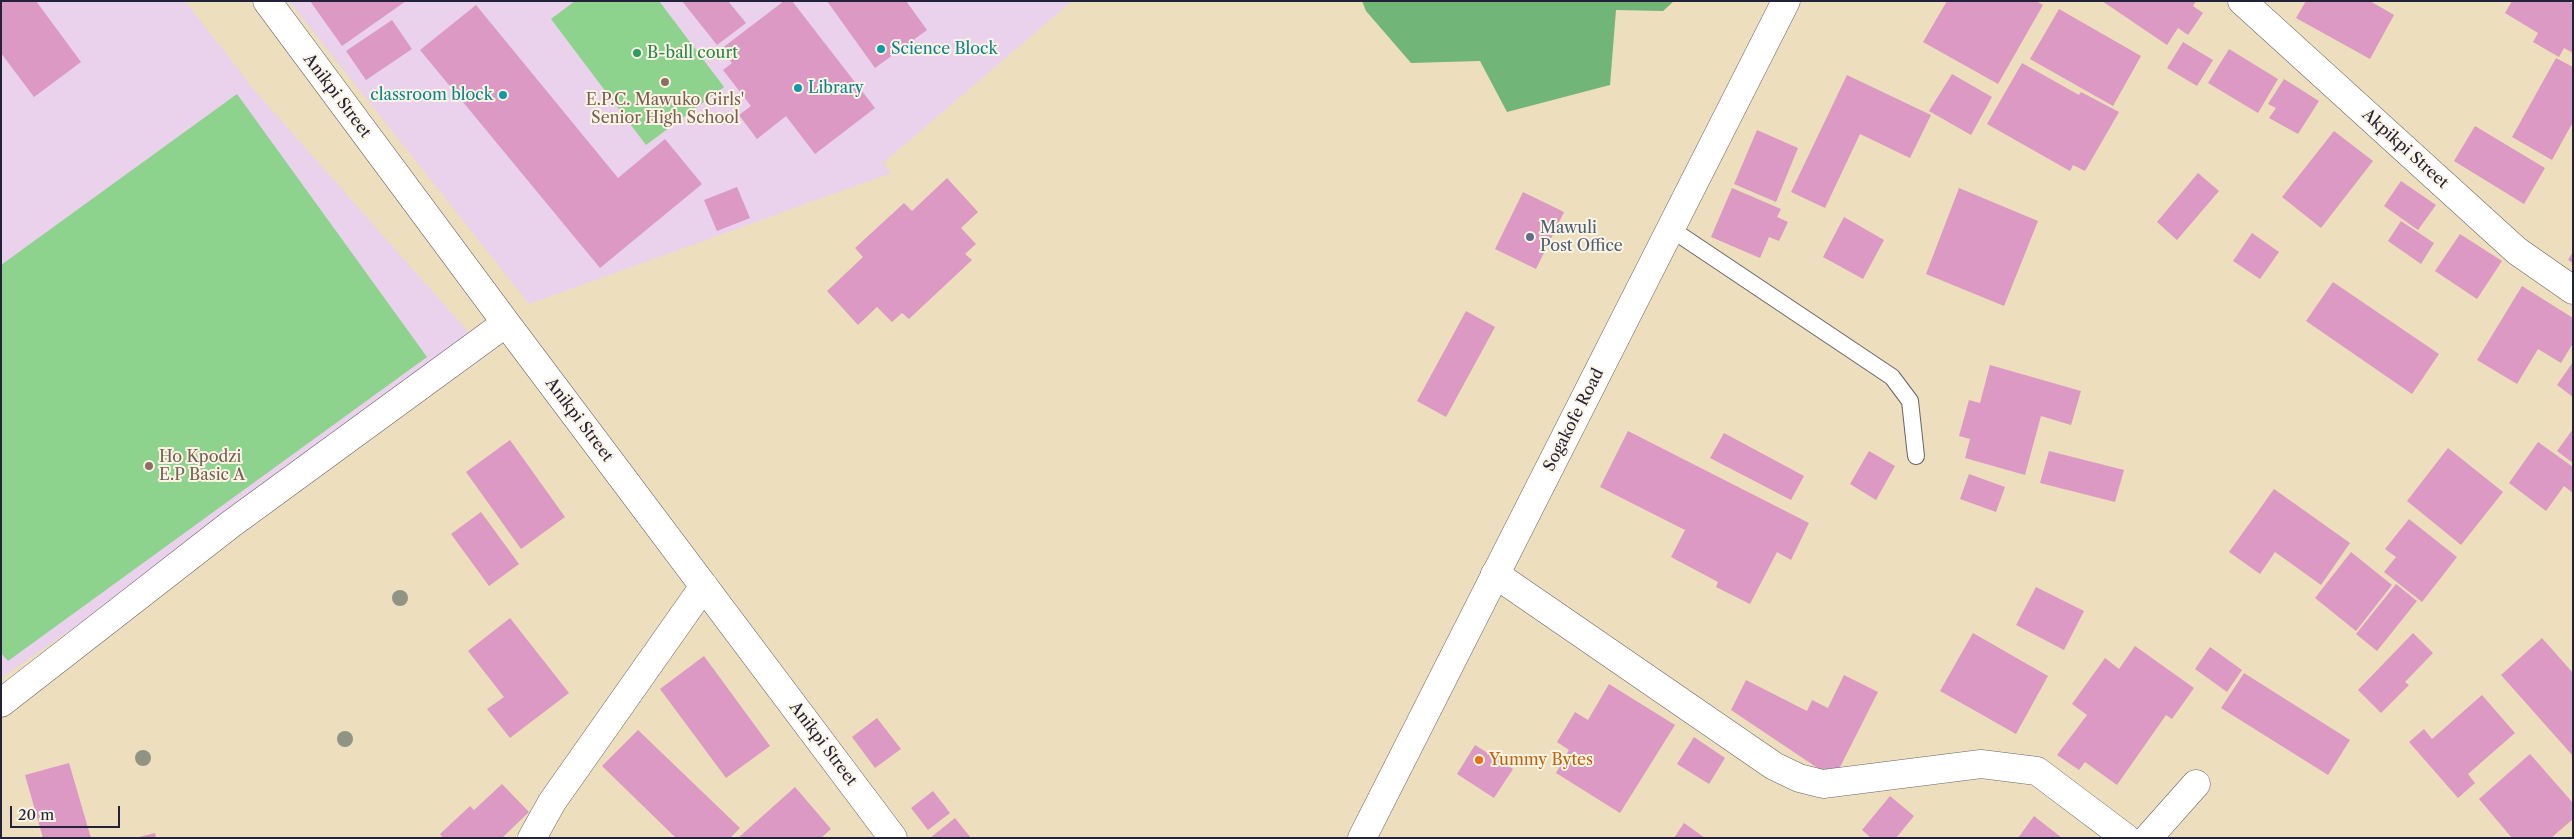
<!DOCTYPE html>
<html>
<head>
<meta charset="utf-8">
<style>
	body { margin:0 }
	#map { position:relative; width:2574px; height:839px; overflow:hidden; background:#eddfbd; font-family:"Libre Caslon Text",serif }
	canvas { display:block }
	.frame { position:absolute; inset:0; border:2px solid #22223b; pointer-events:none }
	.scale { position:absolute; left:10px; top:806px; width:110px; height:22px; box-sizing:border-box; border:2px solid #22223b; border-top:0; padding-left:6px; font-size:15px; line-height:18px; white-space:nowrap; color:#22223b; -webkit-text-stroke:4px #fcf5e5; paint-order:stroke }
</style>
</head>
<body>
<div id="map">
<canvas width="2574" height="839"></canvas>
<div class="frame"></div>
<div class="scale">20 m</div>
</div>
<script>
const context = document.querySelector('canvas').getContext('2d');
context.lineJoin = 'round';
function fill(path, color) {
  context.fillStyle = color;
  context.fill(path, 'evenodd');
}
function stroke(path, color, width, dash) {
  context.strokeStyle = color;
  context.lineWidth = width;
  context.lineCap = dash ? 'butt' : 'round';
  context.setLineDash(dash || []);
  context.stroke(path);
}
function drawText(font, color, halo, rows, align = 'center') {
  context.font = font + ' "Libre Caslon Text",serif';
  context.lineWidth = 4;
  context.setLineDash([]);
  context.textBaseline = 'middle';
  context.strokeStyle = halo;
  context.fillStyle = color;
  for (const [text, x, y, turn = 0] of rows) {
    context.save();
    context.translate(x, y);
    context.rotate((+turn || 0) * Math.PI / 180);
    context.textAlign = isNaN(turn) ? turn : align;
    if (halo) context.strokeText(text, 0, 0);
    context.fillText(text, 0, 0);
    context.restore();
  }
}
fill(new Path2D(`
	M1 1H185L255 91 472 336 121 595 1 678Z
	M289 1H1072L883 163 891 173 529 304Z`), '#ead1ec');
fill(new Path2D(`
	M575 1H659L724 87 646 145 551 19Z
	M237 94 427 357 8 661 1 653V265Z`), '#8ed38d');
fill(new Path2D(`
	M1362 1H1674L1663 11 1616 10 1610 85 1507 112 1480 61 1411 63 1366 11Z`), '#72b578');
fill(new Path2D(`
	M1 1H36L81 62 34 97 1 53Z
	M310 1H406L342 46Z
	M682 1H728L746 23 717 45Z
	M784 1H792L875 108 815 154 786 116 757 139 739 115 751 106 723 70 732 63 721 49Z
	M827 1H906L927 30 875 68Z
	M1947 1H2036L2043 5 1998 84 1923 42Z
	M2102 1H2196L2193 6 2203 13 2188 35 2178 28 2167 45Z
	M2306 1H2370L2394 15 2370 59 2296 18Z
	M2512 1H2568L2573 4V53L2564 48 2559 57 2533 42 2538 33 2505 13Z
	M476 5 618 178 665 139 702 184 600 268 420 50Z
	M2059 9 2141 56 2113 106 2030 59Z
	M392 20 412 49 366 80 346 51Z
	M2183 42 2213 60 2197 86 2167 68Z
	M2229 49 2278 79 2258 113 2208 83Z
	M2556 58 2573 67V122L2552 160 2512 137Z
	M2022 63 2079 95 2081 92 2119 112 2085 171 2073 165 2070 171 1987 124Z
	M1952 74 1992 97 1971 135 1929 111Z
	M1847 75 1931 115 1910 158 1860 134 1825 208 1791 192Z
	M2284 79 2319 101 2298 134 2269 118 2276 108 2268 104Z
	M2475 126 2545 168 2524 204 2454 161Z
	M1757 130 1798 148 1776 202 1734 184Z
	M2334 131 2373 161 2321 228 2282 197Z
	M2198 173 2219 191 2177 240 2157 222Z
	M947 178 978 212 961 228 976 244 965 254 972 260 909 319 902 313 892 322 877 307 858 325 827 291 863 257 855 248 904 203 912 211Z
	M2401 181 2436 205 2418 230 2384 206Z
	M737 187 750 218 717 231 704 200Z
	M1732 188 1781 209 1777 217 1788 222 1779 241 1769 237 1760 258 1711 237Z
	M1959 188 2038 221 2004 306 1926 274Z
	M1523 192 1564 212 1536 269 1495 249Z
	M1844 217 1884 240 1863 279 1823 257Z
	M2401 221 2434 243 2421 264 2388 241Z
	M2252 233 2279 252 2260 279 2233 261Z
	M2460 234 2502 261 2477 299 2435 271Z
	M2573 252V263L2568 260Z
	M2333 282 2439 354 2412 394 2306 321Z
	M2522 286 2573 318V343L2561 363 2538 349 2517 384 2477 360Z
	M1466 311 1495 327 1446 417 1417 401Z
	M2573 362V397L2557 385Z
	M1990 365 2081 391 2071 425 2041 416 2025 475 1965 458 1970 439 1959 436 1969 400 1980 403Z
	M2573 429V463L2557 451Z
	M1628 431 1809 523 1791 560 1777 552 1750 604 1716 587 1718 582 1671 557 1685 530 1600 487Z
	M1724 433 1804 476 1791 500 1710 458Z
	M510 440 565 517 521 549 466 472Z
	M2538 442 2573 467V493L2564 486 2546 511 2509 483Z
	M2448 448 2503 492 2461 545 2407 501Z
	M1869 451 1895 466 1876 500 1850 484Z
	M2049 451 2124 470 2115 502 2040 483Z
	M1969 474 2005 487 1996 512 1960 499Z
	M2274 489 2350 543 2321 585 2275 552 2260 574 2229 552Z
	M481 512 519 564 489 586 451 534Z
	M2409 519 2457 557 2422 602 2384 572 2396 557 2385 549Z
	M2351 552 2392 585 2356 631 2315 598Z
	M2396 584 2417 601 2377 651 2356 634Z
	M2036 587 2084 611 2064 650 2016 625Z
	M510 618 569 693 510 738 487 709 504 697 468 651Z
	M1973 633 2048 676 2016 734 1940 691Z
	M2413 633 2433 653 2405 682 2409 685 2381 713 2358 690Z
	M2542 638 2573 673V756L2501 675Z
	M2135 646 2194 688 2172 719 2166 715 2117 785 2085 762 2079 770 2057 755 2087 715 2072 704 2105 658 2119 669Z
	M2210 647 2242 670 2227 692 2195 669Z
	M704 656 770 746 726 778 660 689Z
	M2244 673 2350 740 2328 775 2221 708Z
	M1844 675 1878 692 1834 779 1731 710 1746 680 1807 711 1812 700 1828 708Z
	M1609 684 1675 725 1620 813 1556 773 1569 750 1557 742 1575 712 1588 720Z
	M2482 695 2515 733 2468 774 2475 783 2458 798 2409 742 2424 729 2432 739Z
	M877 718 901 749 875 768 852 737Z
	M638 730 740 828 730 838H676L602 766Z
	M1694 737 1725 758 1709 784 1677 764Z
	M1475 745 1513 769 1494 798 1457 774Z
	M2530 754 2573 803V819L2551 838H2512L2479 799Z
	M69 763 91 838H43L25 775Z
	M502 784 529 812 502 838H443L440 834 470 806 474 810Z
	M795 787 831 829 821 838H738Z
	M933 791 950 813 928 830 911 808Z
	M1890 796 1914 816 1896 838H1871L1862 830Z
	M2034 816 2062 838H2018Z
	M955 818 971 838H930Z
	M1684 823 1705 838H1674Z
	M155 833 156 838H139V837Z`), '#db99c3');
const lane = new Path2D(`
	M1671 229 1892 377 1910 401 1916 456`);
const street = new Path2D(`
	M267 1 506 323 893 838
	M2242 1 2517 251 2573 290
	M1495 574 1774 766 1799 778 1823 784 1981 764 2037 771 2126 838
	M1 703 231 524 506 323
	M532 838 552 802 704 586
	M2148 838 2196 784`);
const primary = new Path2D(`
	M1362 838 1786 1`);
stroke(lane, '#696468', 18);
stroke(street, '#696468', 29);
stroke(primary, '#696468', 29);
stroke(lane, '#fff', 16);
stroke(street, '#fff', 28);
stroke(primary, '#fff', 28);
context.fillStyle = '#8f9483';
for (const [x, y] of [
	[400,598],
	[345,739],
	[143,758]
]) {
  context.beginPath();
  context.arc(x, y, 8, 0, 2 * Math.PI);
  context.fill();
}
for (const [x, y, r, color] of [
	[881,49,5,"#0f9aa8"],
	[637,53,5,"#2e9e5b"],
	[665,82,5,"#8d6e63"],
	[798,88,5,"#0f9aa8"],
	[503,95,5,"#0f9aa8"],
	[1530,237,5,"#5c6f8a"],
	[149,466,5,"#8d6e63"],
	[1479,760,5,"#e8710a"]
]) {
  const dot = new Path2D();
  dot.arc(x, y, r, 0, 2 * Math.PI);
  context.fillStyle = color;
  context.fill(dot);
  stroke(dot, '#fcf5e5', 2);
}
drawText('16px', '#0d838f', '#fcf5e5', [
	["Science Block",891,49],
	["Library",808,88],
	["classroom block",493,95,"right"]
], 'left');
drawText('16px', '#27864d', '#fcf5e5', [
	["B-ball court",647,53]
], 'left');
drawText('16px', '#22223b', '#fcf5e5', [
	["Anikpi Street",337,96,53],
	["Akpikpi Street",2405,149,42],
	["Anikpi Street",579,420,53],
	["Sogakofe Road",1574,420,-63],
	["Anikpi Street",823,744,53]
]);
drawText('16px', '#785e54', '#fcf5e5', [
	["E.P.C. Mawuko Girls'",665,100],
	["Senior High School",665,118],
	["Ho Kpodzi",159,457,"left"],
	["E.P Basic A",159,475,"left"]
]);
drawText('16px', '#4e5e75', '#fcf5e5', [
	["Mawuli",1540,228],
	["Post Office",1540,246]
], 'left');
drawText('16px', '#c56008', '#fcf5e5', [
	["Yummy Bytes",1489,760]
], 'left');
</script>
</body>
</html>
